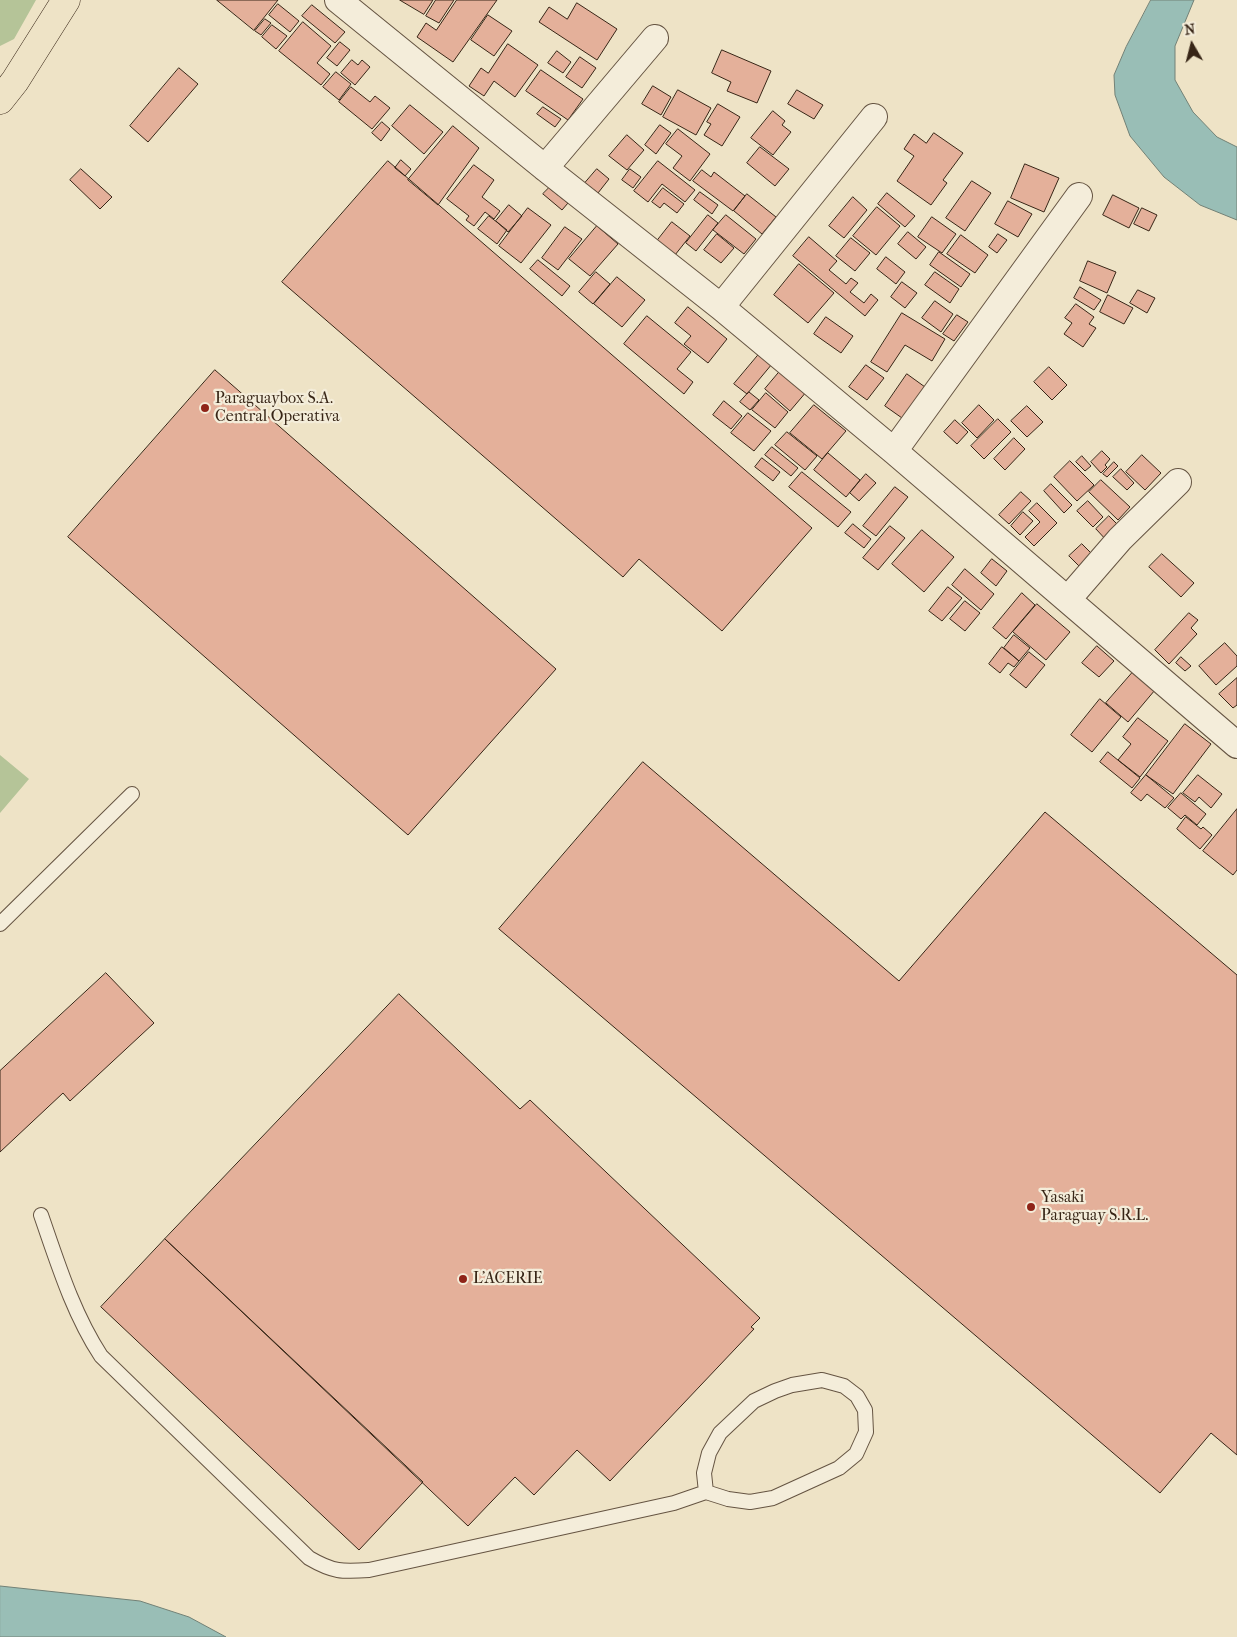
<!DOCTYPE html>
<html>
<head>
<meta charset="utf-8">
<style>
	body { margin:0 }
	#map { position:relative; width:1237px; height:1637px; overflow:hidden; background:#eee3c6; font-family:"IM FELL French Canon",serif }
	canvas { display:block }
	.north { position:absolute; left:1167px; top:20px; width:50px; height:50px; -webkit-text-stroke:4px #f4edda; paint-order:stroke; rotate:352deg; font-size:14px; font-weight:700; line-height:20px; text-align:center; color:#372516 }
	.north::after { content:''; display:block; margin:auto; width:18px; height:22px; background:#372516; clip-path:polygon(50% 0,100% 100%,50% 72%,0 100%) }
</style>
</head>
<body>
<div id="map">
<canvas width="1237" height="1637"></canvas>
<div class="north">N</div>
</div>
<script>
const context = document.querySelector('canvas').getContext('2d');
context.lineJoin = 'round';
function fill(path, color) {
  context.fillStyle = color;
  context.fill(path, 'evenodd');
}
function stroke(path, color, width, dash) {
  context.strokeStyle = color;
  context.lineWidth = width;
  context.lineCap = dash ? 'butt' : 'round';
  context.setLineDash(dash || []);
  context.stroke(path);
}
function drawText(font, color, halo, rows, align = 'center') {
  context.font = font + ' "IM FELL French Canon",serif';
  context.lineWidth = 4.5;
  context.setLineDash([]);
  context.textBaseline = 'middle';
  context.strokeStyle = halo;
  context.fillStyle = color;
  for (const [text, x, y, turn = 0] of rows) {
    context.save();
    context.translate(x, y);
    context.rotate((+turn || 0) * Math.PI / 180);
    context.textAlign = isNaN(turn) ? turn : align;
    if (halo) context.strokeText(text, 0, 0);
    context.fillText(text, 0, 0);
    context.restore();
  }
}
fill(new Path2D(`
	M0 0H36L14 39 0 46Z
	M0 755 29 779 0 813Z`), '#b5c498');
const water = new Path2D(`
	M1151 0H1194L1175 46V80L1193 112 1217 137 1237 147V220L1200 205 1164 177 1130 136 1115 95 1114 75 1126 47Z
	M0 1586 140 1601 189 1617 226 1637H0Z`);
fill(water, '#99beb6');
stroke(water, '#728176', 1);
const building = new Path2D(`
	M217 0H278L254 30Z
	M400 0H433L424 14Z
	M436 0H454L439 23 426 16Z
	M457 0H497L453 62 417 37 426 23 436 30Z
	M577 3 617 29 597 60 539 22 549 7 567 19Z
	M278 4 299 21 290 32 269 15Z
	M312 5 345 32 335 43 302 16Z
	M488 15 512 31 494 56 471 40Z
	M265 19 271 23 261 35 255 31Z
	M303 22 331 46 317 63 330 74 321 85 279 51Z
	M272 25 287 36 276 49 262 37Z
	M340 42 350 50 337 66 327 58Z
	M508 44 538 65 515 97 494 81 484 96 469 86 481 68 488 73Z
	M722 50 771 71 757 103 727 91 731 82 712 73Z
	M557 51 571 62 563 73 548 63Z
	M580 57 596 68 582 88 566 77Z
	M352 60 358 65 362 60 370 67 355 85 341 73Z
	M179 68 198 84 148 142 130 126Z
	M541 70 583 99 568 120 526 91Z
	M336 72 351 84 339 100 323 87Z
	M653 86 671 97 661 115 642 104Z
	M351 87 370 102 375 96 390 108 372 129 339 102Z
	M678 90 711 108 696 135 663 117Z
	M797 90 823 105 814 119 788 104Z
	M718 104 740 117 722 146 704 135 711 124 707 122Z
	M410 105 443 132 424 154 392 126Z
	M543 107 561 119 555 127 537 114Z
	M773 111 785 121 782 125 791 132 773 155 751 138Z
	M382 122 390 129 381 141 372 133Z
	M660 125 671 133 656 154 645 145Z
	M453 126 479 148 438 205 408 180Z
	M678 129 710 154 690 181 673 168 682 156 666 144Z
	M934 133 963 153 943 180 947 183 931 205 897 181 914 156 904 149 914 134 926 143Z
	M627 135 644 150 627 170 609 156Z
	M760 147 789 169 775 186 747 163Z
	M401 160 411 169 405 176 395 168Z
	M388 161 812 528 722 631 639 559 623 577 282 282Z
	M658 161 695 190 685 202 662 184 648 202 634 191Z
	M1025 164 1059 178 1044 212 1011 198Z
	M474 165 494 180 482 197 500 211 494 219 485 212 474 226 466 220 469 216 447 199Z
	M81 169 112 197 100 209 70 180Z
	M597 169 609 179 598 193 585 183Z
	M630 169 641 177 633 188 622 180Z
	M702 170 711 177 714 172 745 196 733 211 693 181Z
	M972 181 991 193 965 231 946 218Z
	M549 188 568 203 562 210 543 194Z
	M663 188 684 204 677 213 664 203 660 208 652 202Z
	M700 192 718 205 712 214 694 200Z
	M887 193 915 216 905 227 878 204Z
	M747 194 776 217 762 234 734 211Z
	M1113 195 1139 208 1129 228 1103 215Z
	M853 197 867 210 844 238 829 226Z
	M1008 201 1032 214 1018 237 995 224Z
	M509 205 522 216 508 232 496 221Z
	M877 207 900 226 876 255 853 236Z
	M528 208 551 225 521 263 499 246Z
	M1142 208 1157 215 1149 231 1134 224Z
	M708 215 718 223 696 251 686 243Z
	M726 215 756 239 744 254 713 230Z
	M489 216 507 230 497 244 478 229Z
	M932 217 956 234 942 253 918 237Z
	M672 222 690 236 675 255 657 241Z
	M597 226 618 244 590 276 569 259Z
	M565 227 582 239 558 270 542 258Z
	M908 232 926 247 916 259 898 244Z
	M717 234 734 248 721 263 704 250Z
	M998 234 1007 240 997 253 989 247Z
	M961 235 988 255 975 273 947 254Z
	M809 237 837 261 829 270 846 284 851 278 858 283 850 292 864 303 871 294 878 300 865 316 793 256Z
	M851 238 870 253 855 271 836 256Z
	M939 252 970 274 961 287 930 265Z
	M886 257 905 272 896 284 877 269Z
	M538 260 570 286 562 296 530 269Z
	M1088 261 1116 272 1107 293 1080 281Z
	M799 264 834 293 808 323 774 295Z
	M596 272 610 284 593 304 579 292Z
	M935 272 959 289 950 303 925 285Z
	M617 277 645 300 622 327 594 304Z
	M902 282 917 293 905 308 891 297Z
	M1080 287 1101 300 1094 310 1074 298Z
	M1138 290 1155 298 1147 313 1130 303Z
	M1108 295 1133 308 1124 324 1100 312Z
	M935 301 953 314 941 332 922 318Z
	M1076 304 1094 317 1089 324 1096 328 1083 347 1064 334 1072 323 1065 318Z
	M688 307 727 339 708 363 684 344 691 336 675 323Z
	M902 313 945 339 932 361 905 345 887 372 871 362Z
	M957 315 968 322 954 341 943 334Z
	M647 316 691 352 677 369 693 382 684 394 624 344Z
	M826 317 853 336 841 353 814 334Z
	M760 353 772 364 747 394 734 384Z
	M866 365 884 378 867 400 849 387Z
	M1049 367 1067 385 1052 400 1034 382Z
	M215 370 556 669 408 835 68 537Z
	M781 370 807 391 790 411 765 389Z
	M907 374 925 387 902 418 885 406Z
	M749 392 759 400 750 410 740 402Z
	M766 393 788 412 775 428 752 410Z
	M724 401 742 416 731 429 713 415Z
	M814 405 846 431 822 459 790 433Z
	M979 405 994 420 977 438 962 423Z
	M1027 406 1043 422 1027 437 1011 421Z
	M748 413 771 431 754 451 731 433Z
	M998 419 1011 432 984 459 971 446Z
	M955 420 968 432 957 444 944 432Z
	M787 432 817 456 805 470 775 445Z
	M1014 438 1025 449 1005 470 994 459Z
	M772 447 798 468 791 476 765 455Z
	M1102 451 1110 459 1105 465 1107 467 1101 473 1091 462Z
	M828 453 860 480 846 497 814 470Z
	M1142 455 1161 473 1145 490 1126 472Z
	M1082 456 1091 466 1085 471 1076 462Z
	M762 458 780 472 773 481 755 467Z
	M1070 461 1094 485 1077 501 1054 477Z
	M1114 462 1118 466 1107 477 1103 474Z
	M1121 469 1134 483 1127 490 1113 477Z
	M802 472 851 512 838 527 789 487Z
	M866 474 876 483 859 501 850 493Z
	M1101 480 1130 507 1118 520 1089 492Z
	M1051 484 1072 505 1064 513 1044 491Z
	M895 487 908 497 876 536 863 526Z
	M1021 492 1031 501 1009 524 999 515Z
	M1088 501 1103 517 1093 527 1077 511Z
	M1037 503 1057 523 1034 546 1025 537 1040 522 1029 511Z
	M1023 512 1033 521 1020 535 1011 526Z
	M1109 516 1122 529 1108 542 1096 529Z
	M853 524 871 539 864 548 845 533Z
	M890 526 905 538 878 570 863 558Z
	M922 530 954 557 924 592 892 564Z
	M1082 544 1093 555 1080 567 1069 556Z
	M1162 554 1194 583 1181 597 1149 567Z
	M992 559 1007 571 996 586 981 573Z
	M965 569 994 594 981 610 952 585Z
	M948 587 962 598 942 621 929 611Z
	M1022 593 1035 605 1006 639 993 628Z
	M965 601 980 613 965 631 950 619Z
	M1037 604 1070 632 1046 660 1013 632Z
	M1189 613 1198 620 1191 628 1197 634 1169 664 1155 650Z
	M1014 635 1030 648 1019 661 1004 648Z
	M1225 643 1237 656V666L1216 685 1199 666Z
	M1097 646 1114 661 1099 677 1082 663Z
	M1002 647 1019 661 1014 667 1008 663 1000 673 989 664Z
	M1029 652 1045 665 1026 688 1010 675Z
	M1181 657 1191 666 1185 671 1176 663Z
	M1133 672 1155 690 1128 722 1106 703Z
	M1237 678V705L1233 708 1219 694Z
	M1100 699 1121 717 1092 752 1071 735Z
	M1138 718 1168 741 1140 777 1118 760 1131 744 1123 737Z
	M1185 724 1211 744 1173 794 1146 775Z
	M1108 752 1140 778 1132 788 1100 762Z
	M643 762 899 981 1045 812 1237 975V1455L1211 1433 1160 1493 499 929Z
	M1146 775 1174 798 1165 808 1147 794 1141 801 1131 793Z
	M1198 775 1222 794 1211 808 1199 797 1195 802 1183 793Z
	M1181 793 1206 814 1197 825 1185 815 1181 819 1168 808Z
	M1237 809V870L1233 875 1203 851Z
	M1186 817 1201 829 1203 827 1212 835 1200 849 1177 829Z
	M106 973 154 1023 70 1101 63 1093 0 1152V1071Z
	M399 994 520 1109 530 1100 760 1318 751 1327 754 1329 610 1481 577 1450 534 1495 515 1477 468 1526 165 1239Z
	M165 1239 423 1482 359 1550 101 1307Z`);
fill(building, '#e4b09a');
stroke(building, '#372516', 1);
const service = new Path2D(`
	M0 924 132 794
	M41 1215C58 1264 73 1313 101 1356L309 1558C333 1572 342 1572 369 1570L674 1503 706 1492 728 1499 750 1502 773 1498 839 1468 856 1454 866 1432 865 1410 857 1396 844 1386 822 1380 792 1385 775 1391 754 1401 720 1433 709 1453 704 1473 706 1492`);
const minor = new Path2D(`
	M338 0 545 168 721 307 894 451 1237 745
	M545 168 655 38
	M721 307 874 117
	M894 451 1079 196
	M1068 599 1120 539 1178 482`);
const primary = new Path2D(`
	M0 100 15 81 66 0`);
stroke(service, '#655442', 16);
stroke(minor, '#655442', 28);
stroke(primary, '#372516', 29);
stroke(service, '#f4edda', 14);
stroke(minor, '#f4edda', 26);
stroke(primary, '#eee3c6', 28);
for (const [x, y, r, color] of [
	[205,408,5,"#8f2418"],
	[1031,1207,5,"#8f2418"],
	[463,1279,5,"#8f2418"]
]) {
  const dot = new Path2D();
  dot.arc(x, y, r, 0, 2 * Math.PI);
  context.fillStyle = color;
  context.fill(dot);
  stroke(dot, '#f4edda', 2);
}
drawText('16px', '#372516', '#f4edda', [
	["Paraguaybox S.A.",215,399],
	["Central Operativa",215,417],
	["Yasaki",1041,1198],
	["Paraguay S.R.L.",1041,1216],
	["L'ACERIE",473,1279]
], 'left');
</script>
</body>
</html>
